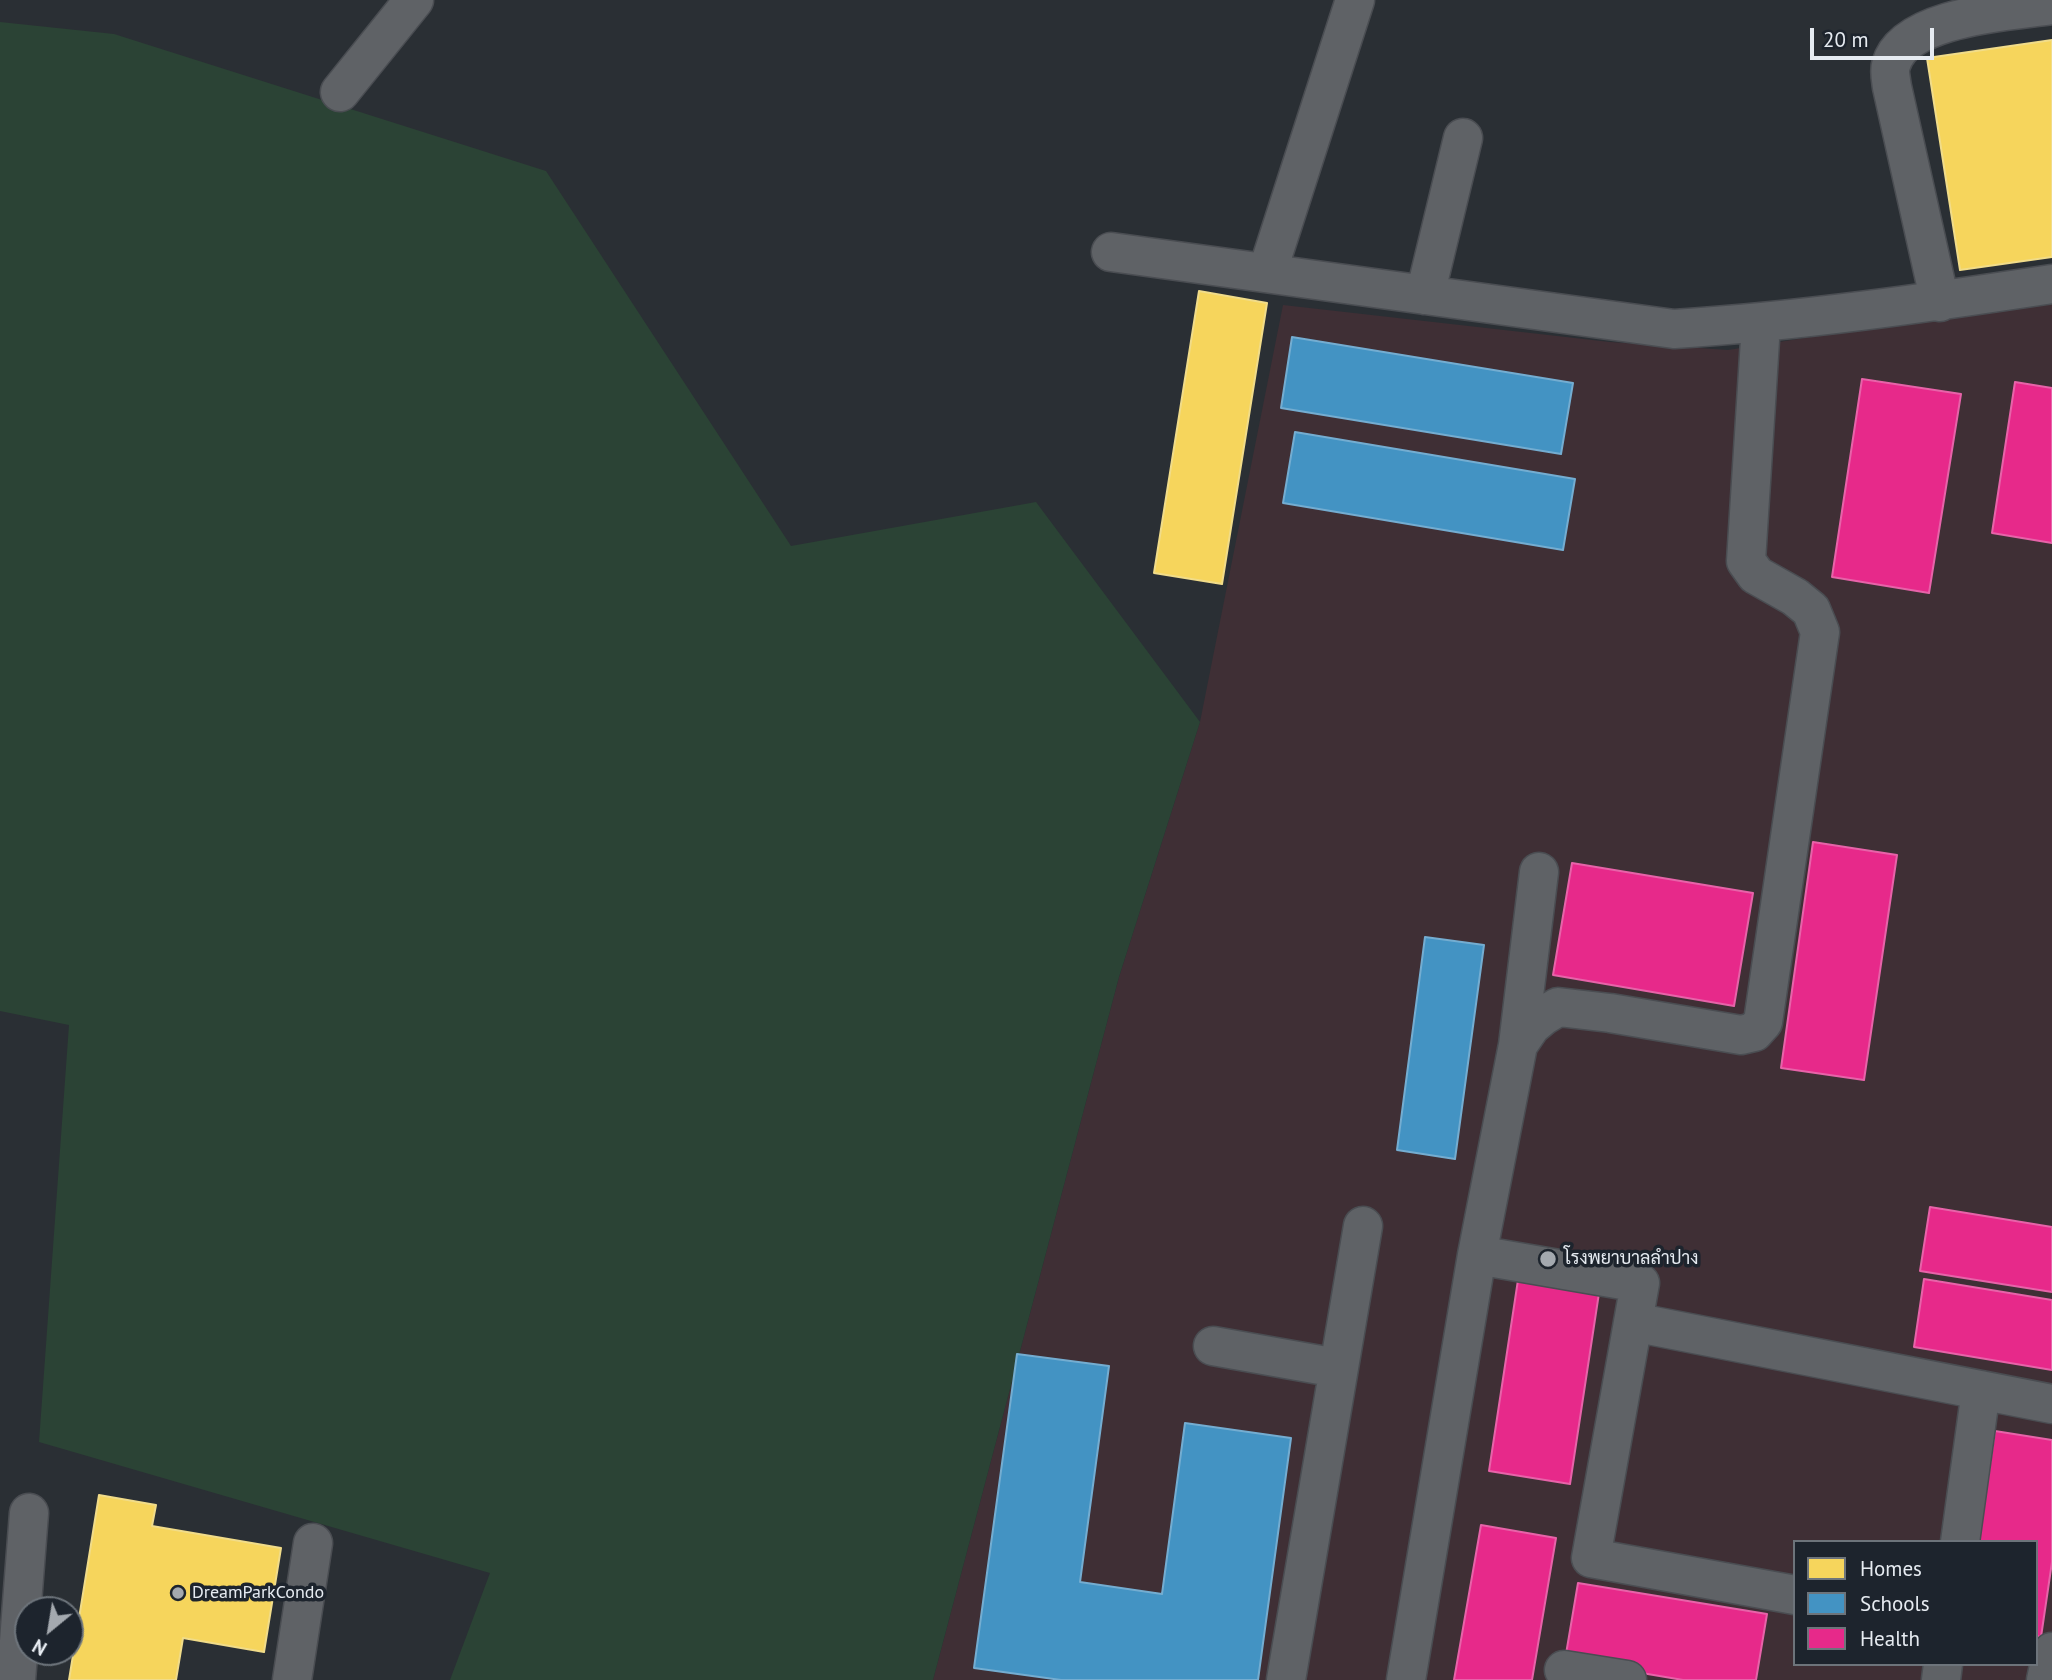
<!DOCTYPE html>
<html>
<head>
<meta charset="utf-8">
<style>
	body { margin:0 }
	#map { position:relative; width:2052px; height:1680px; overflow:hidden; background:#2a2f34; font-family:"PT Sans",sans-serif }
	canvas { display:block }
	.legend { position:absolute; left:1793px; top:1540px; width:245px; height:126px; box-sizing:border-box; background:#1d242d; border:2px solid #6d747b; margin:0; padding:9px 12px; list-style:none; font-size:21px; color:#e6ebf1 }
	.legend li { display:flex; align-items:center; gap:14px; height:35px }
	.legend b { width:35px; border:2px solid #6d747b }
	.north { position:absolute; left:14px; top:1596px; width:70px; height:70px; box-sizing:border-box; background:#1d242d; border:2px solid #6d747b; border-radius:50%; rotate:210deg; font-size:19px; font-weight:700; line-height:28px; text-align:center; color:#e6ebf1 }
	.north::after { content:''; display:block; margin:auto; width:24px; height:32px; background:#a4a9af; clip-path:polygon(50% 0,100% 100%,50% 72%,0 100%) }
	.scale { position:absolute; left:1810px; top:28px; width:124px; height:32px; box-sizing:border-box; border:4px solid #e6ebf1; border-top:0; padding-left:9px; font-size:21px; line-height:24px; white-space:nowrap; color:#e6ebf1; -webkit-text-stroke:5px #1d242d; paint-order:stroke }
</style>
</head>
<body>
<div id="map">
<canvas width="2052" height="1680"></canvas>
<ul class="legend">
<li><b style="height:19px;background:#f6d55c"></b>Homes</li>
<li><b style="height:19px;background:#4393c3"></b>Schools</li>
<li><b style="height:19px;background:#e7298a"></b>Health</li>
</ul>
<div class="north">N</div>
<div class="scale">20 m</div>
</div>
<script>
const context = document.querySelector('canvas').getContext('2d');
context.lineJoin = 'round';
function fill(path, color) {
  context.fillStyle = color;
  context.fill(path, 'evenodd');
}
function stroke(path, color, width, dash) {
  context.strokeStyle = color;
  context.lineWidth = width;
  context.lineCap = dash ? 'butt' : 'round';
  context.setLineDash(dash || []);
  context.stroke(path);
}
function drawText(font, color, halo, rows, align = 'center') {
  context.font = font + ' "PT Sans",Sarabun,sans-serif';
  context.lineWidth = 7;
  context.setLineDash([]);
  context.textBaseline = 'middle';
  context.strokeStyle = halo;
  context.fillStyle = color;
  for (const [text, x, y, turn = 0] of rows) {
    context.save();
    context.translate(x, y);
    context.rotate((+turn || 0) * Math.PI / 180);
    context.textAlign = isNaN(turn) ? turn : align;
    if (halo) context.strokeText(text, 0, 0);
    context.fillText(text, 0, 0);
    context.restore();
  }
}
fill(new Path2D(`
	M2052 299V1680H933L1119 977 1200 722 1283 305 1610 342 1728 350ZM1795 1542H2036V1664H1795Z`), '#3f2f35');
fill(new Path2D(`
	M0 22 114 34 546 171 791 546 1036 502 1200 722 1119 977 933 1680H450L490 1573 39 1442 69 1025 0 1011Z`), '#2b4335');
const homes = new Path2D(`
	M2052 40V257L1960 270 1927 58Z
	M1199 291 1267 303 1222 584 1154 573Z
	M99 1495 156 1505 152 1526 281 1548 264 1652 183 1638 176 1680H69Z`);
fill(homes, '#f6d55c');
stroke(homes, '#f1dc89', 2);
const schools = new Path2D(`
	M1292 337 1573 383 1561 454 1281 408Z
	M1295 432 1575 479 1563 550 1283 503Z
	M1425 937 1484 945 1455 1159 1397 1150Z
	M1017 1354 1109 1366 1080 1582 1162 1594 1185 1423 1291 1438 1258 1680H1061L974 1668Z`);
fill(schools, '#4393c3');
stroke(schools, '#74add1', 2);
const health = new Path2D(`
	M1862 379 1961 394 1929 593 1832 577Z
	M2015 382 2052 388V543L1992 533Z
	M1813 842 1897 855 1864 1080 1781 1068Z
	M1572 863 1753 893 1734 1006 1553 975Z
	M1930 1207 2052 1227V1292L1920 1271Z
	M1924 1279 2052 1300V1370L1914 1347Z
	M1518 1280 1599 1293 1570 1484 1489 1471Z
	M1995 1431 2052 1440V1562L2041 1637 2036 1636V1542H1978Z
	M1481 1525 1556 1538 1532 1680H1454Z
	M1578 1583 1767 1614 1756 1680H1683L1565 1660Z`);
fill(health, '#e7298a');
stroke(health, '#e763a9', 2);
const minor = new Path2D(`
	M340 92 414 0
	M1111 252 1674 329C1801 321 1926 303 2052 284
	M1267 273 1355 0
	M1425 295 1463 138
	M1940 302 1892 87C1891 80 1889 71 1891 65 1904 16 2011 11 2052 5
	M1518 1045 1531 1026 1543 1016 1558 1007 1610 1013 1741 1035 1754 1032 1763 1022 1820 632 1811 610 1795 597 1756 575 1746 561 1761 324
	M1477 1255 1640 1283 1591 1558 1795 1595
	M1633 1322 2052 1404
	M1213 1346 1337 1368
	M1960 1542 1981 1390
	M1564 1670 1627 1680
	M16 1680 29 1513
	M292 1680 313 1543
	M1286 1680 1363 1226
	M1406 1680 1477 1255 1518 1045 1539 872
	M1941 1680 1943 1664
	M2046 1680 2052 1652`);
stroke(minor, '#4a4d52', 41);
stroke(minor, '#5f6266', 38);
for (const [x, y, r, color] of [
	[1548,1259,9,"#a4a9af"],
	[178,1593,7,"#a4a9af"]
]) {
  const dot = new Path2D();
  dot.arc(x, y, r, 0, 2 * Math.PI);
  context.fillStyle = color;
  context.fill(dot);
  stroke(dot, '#1d242d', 2.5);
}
drawText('18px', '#e6ebf1', '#1d242d', [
	["โรงพยาบาลลำปาง",1564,1259],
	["DreamParkCondo",192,1593]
], 'left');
</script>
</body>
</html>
